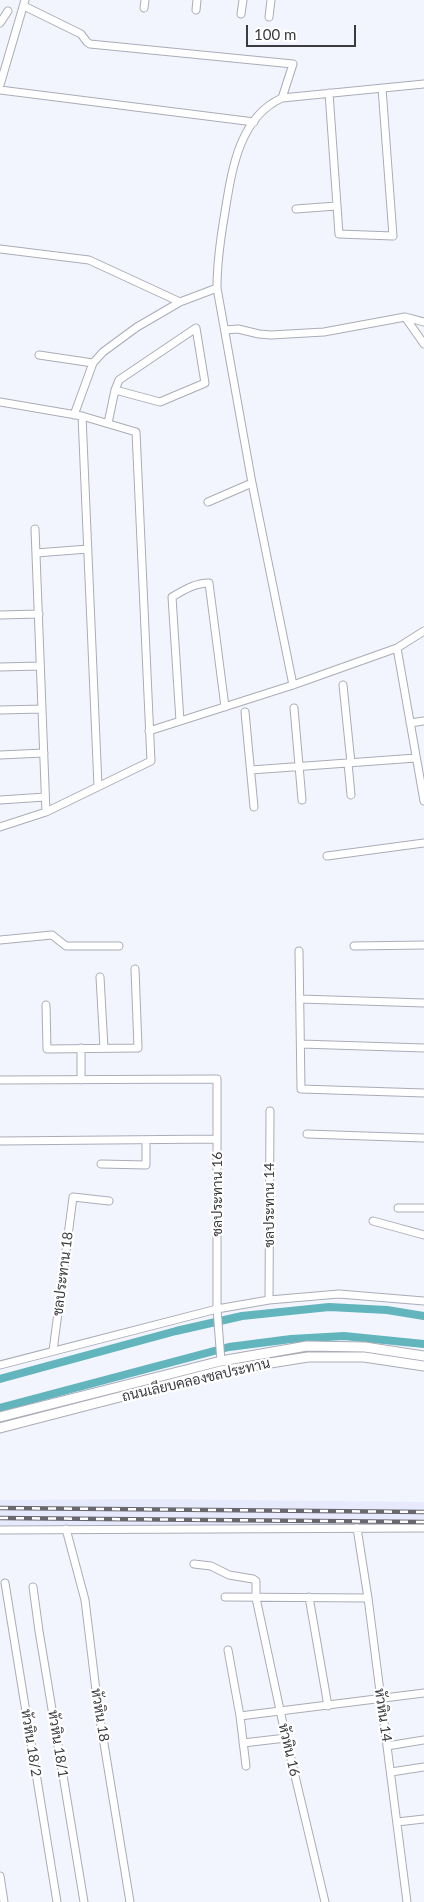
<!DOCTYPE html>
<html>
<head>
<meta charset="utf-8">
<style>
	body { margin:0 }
	#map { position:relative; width:424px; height:1902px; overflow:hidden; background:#f3f5fe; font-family:Lato,sans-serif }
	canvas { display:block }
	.scale { position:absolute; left:246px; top:25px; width:110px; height:22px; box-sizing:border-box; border:2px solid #3b3b40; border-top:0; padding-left:6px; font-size:15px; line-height:18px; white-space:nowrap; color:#3b3b40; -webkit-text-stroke:4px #fff; paint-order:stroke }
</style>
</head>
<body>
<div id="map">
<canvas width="424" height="1902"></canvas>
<div class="scale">100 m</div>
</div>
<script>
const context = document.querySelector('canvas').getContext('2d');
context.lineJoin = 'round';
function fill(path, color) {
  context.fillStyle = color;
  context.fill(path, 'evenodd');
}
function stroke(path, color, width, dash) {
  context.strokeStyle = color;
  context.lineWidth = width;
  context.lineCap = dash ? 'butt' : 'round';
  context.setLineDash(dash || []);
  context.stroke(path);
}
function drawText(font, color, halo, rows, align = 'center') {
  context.font = font + ' Lato,Sarabun,sans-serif';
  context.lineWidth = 4.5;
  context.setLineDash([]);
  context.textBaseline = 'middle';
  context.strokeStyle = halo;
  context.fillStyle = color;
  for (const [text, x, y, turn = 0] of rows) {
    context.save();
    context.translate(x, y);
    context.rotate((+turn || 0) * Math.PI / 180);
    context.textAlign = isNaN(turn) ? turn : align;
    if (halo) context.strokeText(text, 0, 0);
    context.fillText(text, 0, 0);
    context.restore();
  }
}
fill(new Path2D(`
	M150 1499 424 1502V1526L359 1525 0 1527V1500Z`), '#e7eafc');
stroke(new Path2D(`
	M0 1379 176 1331 242 1316 329 1307 387 1310 424 1316
	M0 1408 229 1347 291 1339 344 1336 424 1344`), '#62b5bc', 8);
const minor = new Path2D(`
	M24 6 81 34 87 42 90 44 293 64 282 98
	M144 8 145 0
	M196 10 197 0
	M241 14 243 0
	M269 17 271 0
	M0 23 8 11
	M0 85 25 0
	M0 90 254 122
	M329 93 339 234 393 236 382 88
	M296 209 336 206
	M0 249 89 260 180 302
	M405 317 424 322
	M225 330 238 329 259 334 271 335 324 332 405 317 424 344
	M39 355 93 363
	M0 402 82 416 136 432 151 761 46 812 0 827
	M74 415 93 363 103 352 137 327 180 302 217 288
	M82 416 98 786
	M108 423 115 390 119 380 196 328 205 383 160 402 115 390
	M208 502 252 483
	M35 529 46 812
	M36 553 88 549
	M0 615 39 614
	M397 648 424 801
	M0 667 40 666
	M293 685 252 483 217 288C217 264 220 242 224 218 231 176 237 118 282 98L424 84
	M343 685 351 763
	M294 708 302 800
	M0 710 42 709
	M245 712 254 807
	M180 721 172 597C184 590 195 583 209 583L225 707
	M410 723 424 721
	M149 731 293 685 397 648 424 631
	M0 755 44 753
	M348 763 351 795
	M251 770 416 758
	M0 800 45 797
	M327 856 424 843
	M0 940 52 935 66 946H119
	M354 946 424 945
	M299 951 301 1089 424 1093
	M100 977 104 1048
	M300 999 424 1003
	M46 1005 47 1049 138 1048 135 969
	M301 1044 424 1048
	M81 1048V1080
	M0 1080 217 1079V1309L221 1361
	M307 1134 424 1138
	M0 1141 216 1139
	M101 1164 146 1165V1140
	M398 1208H424
	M373 1221 424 1235
	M269 1300 270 1111
	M53 1351 73 1197 109 1201
	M0 1365 217 1309 269 1300 339 1294 424 1301
	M357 1528 368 1598 407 1902
	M66 1529 85 1600 98 1707 130 1902
	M0 1530 424 1528
	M194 1564 211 1566 229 1575 253 1579 256 1581V1598L286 1738 325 1902
	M5 1583 57 1902
	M33 1587 39 1631 84 1902
	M225 1597 368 1598
	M309 1597 328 1706
	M228 1650 240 1716 246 1766
	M240 1716 424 1693
	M243 1743 286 1738
	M387 1746 424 1740
	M391 1772 424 1767
	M397 1822 424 1819
	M0 1876 4 1902`);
const tertiary = new Path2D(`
	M0 1417 221 1361 307 1346 365 1347 424 1356
	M0 1428 220 1371 308 1357H364L424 1366`);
stroke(minor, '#aaacb6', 9);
stroke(tertiary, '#aaacb6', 11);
stroke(minor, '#fff', 7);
stroke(tertiary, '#fff', 9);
const rail = new Path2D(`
	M0 1508 424 1512
	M0 1518 424 1522`);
stroke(rail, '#68686e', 4.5);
stroke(rail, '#fff', 2.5, [8]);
drawText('14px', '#3b3b40', '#fff', [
	["ชลประทาน 16",217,1194,-90],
	["ชลประทาน 14",269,1205,-90],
	["ชลประทาน 18",63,1274,-83],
	["ถนนเลียบคลองชลประทาน",196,1380,-13],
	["หัวหิน 18",100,1715,81],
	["หัวหิน 14",383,1715,82],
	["หัวหิน 18/2",31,1743,81],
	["หัวหิน 18/1",58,1744,81],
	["หัวหิน 16",289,1750,77]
]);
</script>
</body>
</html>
